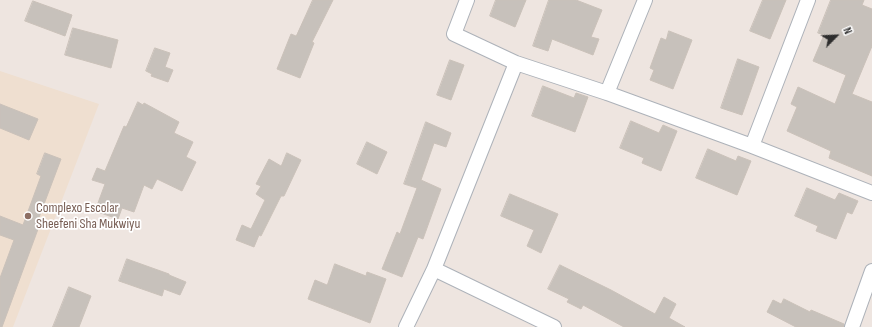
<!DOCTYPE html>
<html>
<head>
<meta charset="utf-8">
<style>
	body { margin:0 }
	#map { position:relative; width:872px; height:327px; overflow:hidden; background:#eee5e0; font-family:"Sofia Sans Condensed",sans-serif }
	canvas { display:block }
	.north { position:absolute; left:816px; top:16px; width:40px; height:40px; -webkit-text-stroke:3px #fff; paint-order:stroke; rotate:66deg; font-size:11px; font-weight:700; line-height:16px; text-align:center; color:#2d2d2d }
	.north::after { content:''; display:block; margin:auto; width:14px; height:18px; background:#2d2d2d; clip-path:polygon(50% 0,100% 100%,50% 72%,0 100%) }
</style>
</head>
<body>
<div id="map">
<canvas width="872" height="327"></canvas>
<div class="north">N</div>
</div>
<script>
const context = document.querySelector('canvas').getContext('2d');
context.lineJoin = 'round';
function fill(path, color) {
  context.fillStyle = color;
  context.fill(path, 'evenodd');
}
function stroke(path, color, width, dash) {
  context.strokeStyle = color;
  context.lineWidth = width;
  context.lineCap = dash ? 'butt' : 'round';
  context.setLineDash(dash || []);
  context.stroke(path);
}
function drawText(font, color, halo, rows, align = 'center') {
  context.font = font + ' "Sofia Sans Condensed",sans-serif';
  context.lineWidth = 3.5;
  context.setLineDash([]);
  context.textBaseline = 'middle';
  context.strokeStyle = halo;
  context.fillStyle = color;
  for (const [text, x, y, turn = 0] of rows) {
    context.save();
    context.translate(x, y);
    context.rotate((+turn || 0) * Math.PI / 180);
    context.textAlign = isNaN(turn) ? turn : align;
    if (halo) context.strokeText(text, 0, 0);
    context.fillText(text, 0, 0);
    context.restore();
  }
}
fill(new Path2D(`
	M0 71 99 104 13 327H0Z`), '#efdfd0');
const building = new Path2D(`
	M313 0H333L312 42 314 43 300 78 277 69 291 34 296 36Z
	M496 0H526L515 27 490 16Z
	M549 0H576L602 10 591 37 599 39 593 55 552 39 548 51 533 46Z
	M763 0H786L770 39 750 31Z
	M831 0H864L862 5 872 9V46L852 94 872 102V176L829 158 831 151 787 131 797 107 791 104 798 87 835 104 846 75 813 61 824 35 818 33Z
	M33 1 72 15 65 36 25 21Z
	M73 28 118 40 111 68 65 55Z
	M669 31 692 40 673 89 650 80 654 70 650 68 661 38 666 40Z
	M155 48 170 53 165 67 173 70 168 82 151 76 152 74 146 71Z
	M738 59 759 67 742 115 721 108Z
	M450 60 464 65 451 100 437 95Z
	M543 86 574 98 576 93 588 97 575 132 532 116Z
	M138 102 143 105 144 103 179 122 174 133 193 142 186 157 196 162 182 191 157 179 152 189 144 185 134 212 122 208 118 219 95 211 105 184 92 180 97 168 105 171 124 126 126 127Z
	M0 104 38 119 29 140 0 128Z
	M631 121 659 133 663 125 677 131 661 171 642 163 644 158 620 148Z
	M426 122 451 133 446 147 434 143 421 180 441 189 423 239 418 237 402 277 382 269 397 232 400 234 417 188 404 184Z
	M367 142 387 152 377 174 357 164Z
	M708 149 736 161 738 156 751 161 737 195 696 178Z
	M45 153 61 159 38 220 41 221 2 327H0V278L14 240 0 235V216L23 225 41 176 37 174Z
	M287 153 301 160 284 196H281L261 236 259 235 254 247 236 240 242 225 251 229 265 200 256 194 261 186 256 184 269 159 281 166Z
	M807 188 835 200 839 193 858 201 852 214 847 212 836 239 816 231 818 226 795 216Z
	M510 194 558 214 541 253 527 246 534 230 501 216Z
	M127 259 169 274V275L186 282 180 295 164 289 162 296 119 281Z
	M335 264 366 276 367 272 386 279 370 323 308 299 315 280 327 285Z
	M560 265 611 290 655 314 664 297 676 304 669 318 685 327H624L583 305 581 309 567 302 569 299 548 289Z
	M69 287 91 296 79 327H53Z
	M784 299 810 312 811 310 844 324V327H796L767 312 773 300 781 304Z`);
fill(building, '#c7c1bb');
stroke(building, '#cac1b9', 1);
const street = new Path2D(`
	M467 0 454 34 516 63 607 93 752 146 872 193
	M607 93 645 0
	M752 146 808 0
	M434 269 554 327
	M406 327 434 269 516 63
	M852 327 872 271`);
stroke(street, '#adb2b9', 16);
stroke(street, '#fff', 14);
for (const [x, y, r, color] of [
	[28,216,4,"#8d6e63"]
]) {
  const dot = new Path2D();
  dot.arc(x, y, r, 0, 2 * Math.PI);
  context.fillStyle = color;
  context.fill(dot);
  stroke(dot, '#fff', 1.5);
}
drawText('14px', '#785e54', '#fff', [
	["Complexo Escolar",36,208],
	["Sheefeni Sha Mukwiyu",36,224]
], 'left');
</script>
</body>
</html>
